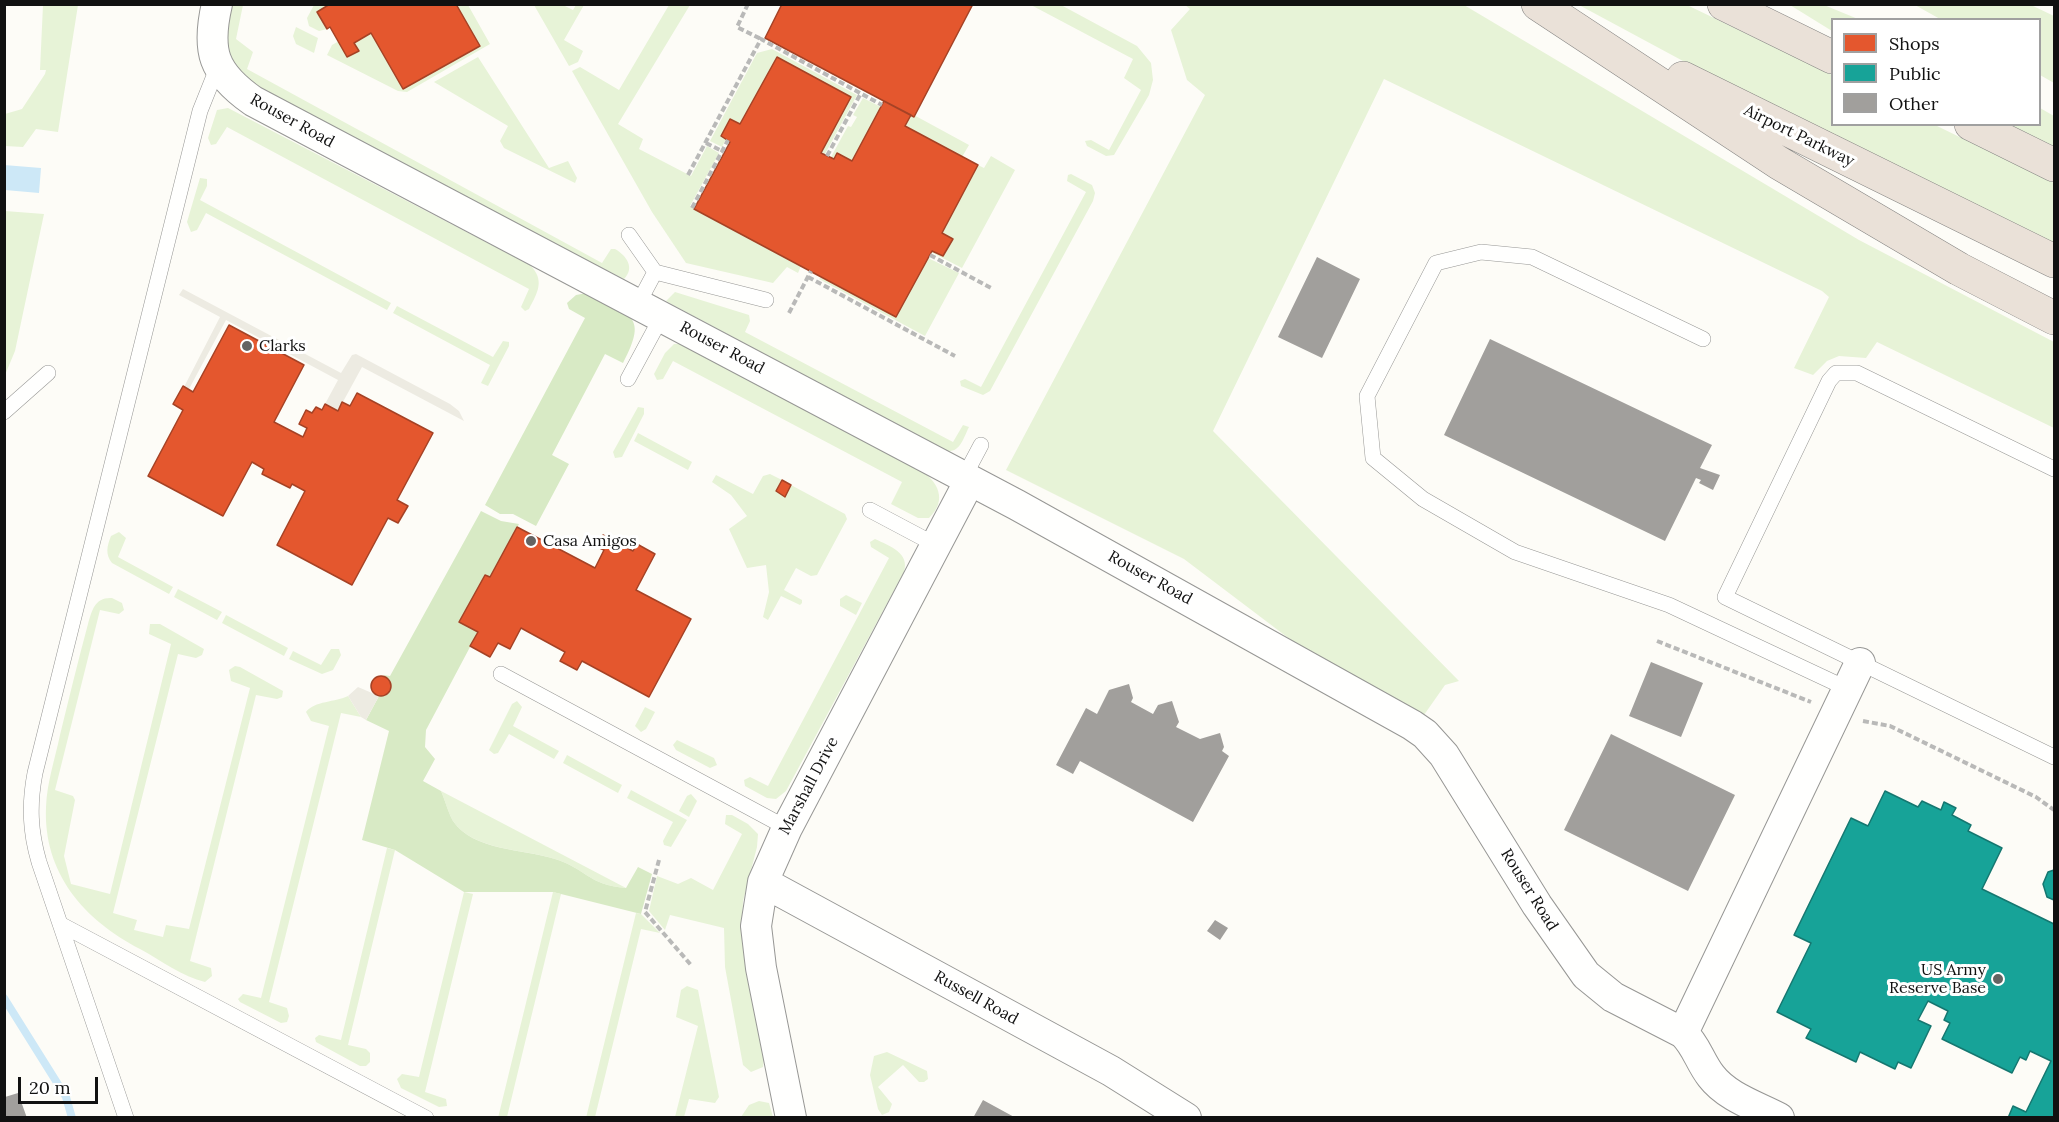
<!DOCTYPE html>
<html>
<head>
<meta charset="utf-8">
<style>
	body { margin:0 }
	#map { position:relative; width:2059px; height:1122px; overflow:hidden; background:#fdfcf7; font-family:Lora,serif }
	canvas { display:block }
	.frame { position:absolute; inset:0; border:6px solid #111; pointer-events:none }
	.legend { position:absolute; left:1831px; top:18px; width:210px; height:108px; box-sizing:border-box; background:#fff; border:2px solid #a0a0a0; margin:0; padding:8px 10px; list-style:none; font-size:18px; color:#111 }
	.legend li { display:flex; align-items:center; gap:12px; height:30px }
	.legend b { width:30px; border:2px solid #a0a0a0 }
	.scale { position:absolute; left:18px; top:1077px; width:80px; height:27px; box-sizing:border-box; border:3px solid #111; border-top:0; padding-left:8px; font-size:18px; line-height:21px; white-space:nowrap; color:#111; -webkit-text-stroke:4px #fff; paint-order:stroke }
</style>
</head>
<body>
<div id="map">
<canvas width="2059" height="1122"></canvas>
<div class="frame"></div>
<ul class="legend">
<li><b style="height:16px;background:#e4572e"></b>Shops</li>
<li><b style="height:16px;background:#17a398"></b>Public</li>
<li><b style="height:16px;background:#a19f9c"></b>Other</li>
</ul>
<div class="scale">20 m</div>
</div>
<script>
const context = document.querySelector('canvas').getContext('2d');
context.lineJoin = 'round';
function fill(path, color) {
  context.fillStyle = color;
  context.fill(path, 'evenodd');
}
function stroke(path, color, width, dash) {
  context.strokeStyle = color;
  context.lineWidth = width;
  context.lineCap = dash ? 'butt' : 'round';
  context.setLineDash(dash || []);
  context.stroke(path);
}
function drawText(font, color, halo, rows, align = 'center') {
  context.font = font + ' Lora,serif';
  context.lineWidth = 6;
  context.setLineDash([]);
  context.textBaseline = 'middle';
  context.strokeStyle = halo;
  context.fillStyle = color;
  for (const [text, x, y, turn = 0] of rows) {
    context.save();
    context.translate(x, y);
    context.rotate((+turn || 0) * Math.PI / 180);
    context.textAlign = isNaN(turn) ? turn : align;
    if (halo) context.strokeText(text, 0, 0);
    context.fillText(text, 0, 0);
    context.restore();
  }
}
fill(new Path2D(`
	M43 5H78L58 132 36 129 23 147 5 146V114L22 109 45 74 46 70H40Z
	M232 5H243L236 39 253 52 247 69 602 263 611 249H615C627 256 635 268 624 279L594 264 256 86C225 62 223 41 232 5Z
	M314 5H330L317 12 327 29 319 31 309 26 307 18Z
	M456 5H468L490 44 407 92 398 91 327 55 332 45 339 41 348 57 359 51 354 43 371 33 403 89 479 46Z
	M534 5H563L573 10 576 5H584L564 40 583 51 578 62 569 66Z
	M669 5H690L618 124 643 139 639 149 691 176 707 146 719 153 690 206 801 266 798 273 787 267 773 283 686 263 652 212 572 71 580 67 619 90Z
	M1031 5H1061L1137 46 1151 63 1153 80 1149 95 1114 155 1106 156 1087 146 1085 141 1091 140 1109 150 1141 90 1124 78 1133 59Z
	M1185 5H1464L1859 240 2054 342V428L1877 342 1866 358 1839 356 1827 361 1813 375 1794 368 1829 297 1822 291 1384 79 1213 431 1459 681 1445 685 1424 715 1295 643 1184 559 1006 470 1205 95 1187 80 1171 30 1190 9Z
	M1579 5H1687L1832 75V124L1935 125 2054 183V243L1683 61Z
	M1790 5H1824L1858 19 1832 20V31Z
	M1915 5H2031L2054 16V83L2040 75V20L1940 19Z
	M296 27 318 38 314 53 296 44 293 36Z
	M772 49 857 95 825 154 821 153 851 97 777 57 740 124 730 119 721 136 726 139 722 147 710 141 757 53Z
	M478 57 549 168 568 161 577 178 575 183 504 148 500 141 508 126 434 82Z
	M863 98 881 107 852 161 837 153 834 159 831 157 848 126 851 127 857 117 853 115Z
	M228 108 530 265C545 280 538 292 529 309L525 311 521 307 529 289 227 127 216 144 211 145 208 138 217 110Z
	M2040 108 2054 116V148L2007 125 2040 124Z
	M912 114 969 145 962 157 905 126Z
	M991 156 1015 170 962 268 931 252 932 251 943 256 952 239 942 233 978 165 984 168Z
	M1071 174 1092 185 1095 193 1093 201 990 391 983 395 961 386 960 381 965 379 981 387 1086 192 1067 181 1068 175Z
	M200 178 207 179V186L200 200 391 303 387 310 206 213 197 230 191 232 187 222Z
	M5 211 44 214 15 351 5 375Z
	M928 258 959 273 925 336 819 279 821 277 896 317Z
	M675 292 749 315 750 321 745 332 953 442 963 425 969 427C963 439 960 453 946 451L673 305 666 301Z
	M397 306 493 357 503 341 509 342V346L488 386 481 383 490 365 393 313Z
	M674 344H680L919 469C938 481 948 500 929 518H918L891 504 902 482 673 361 663 379 657 380 654 374 665 353Z
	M638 407 644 408V414L622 457 615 458 613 452Z
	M638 433 692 462 688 470 634 441Z
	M770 474 782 480 776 491 785 497 791 485 845 514 847 519 817 575 811 576 796 568 784 590 802 600V603L800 605 781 596 768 620 763 617 769 592 766 565 747 568 729 529 747 516 731 495 712 482 716 475 753 494 763 476Z
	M119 532 126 538 118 557 173 587 169 594 112 563C105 554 107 546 111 536Z
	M875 539C890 546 910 553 904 572L786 791 776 799 767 798 745 786 744 780 750 777 768 786 889 558 871 547 870 542Z
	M178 589 222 612 217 620 174 597Z
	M846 595 862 603 856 615 840 606V599Z
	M112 598 122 603 124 610 119 614 100 610 55 790 73 796 75 800 64 856 71 884 110 894 171 644 149 634 150 624H160L204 649 202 655 196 658 178 654 113 913 137 920 134 930 163 937 166 925 189 929 250 688 231 681 229 670 235 666 240 667 283 691 282 697 277 699 256 695 190 961 211 968 212 976 205 982C183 977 160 960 140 949 84 920 43 873 46 807 47 782 55 759 60 735 69 698 78 661 88 624 92 610 95 597 112 598Z
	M226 615 288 648 284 656 222 623Z
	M331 649H339L341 655 333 670 322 674 289 659 293 651 321 665Z
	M348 696 361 717 341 713 269 1002 287 1008 289 1016 287 1022 281 1023 240 1002 238 999 243 994 261 998 329 726 311 721 306 712C314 701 336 702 348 696Z
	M517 701 522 707 513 726 559 751 554 759 509 734 498 753 494 754 489 750 512 704Z
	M645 707 655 712 646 729 641 732 635 726Z
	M677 740 714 758 717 765 710 768 676 750 673 745Z
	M567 755 622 785 618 793 563 763Z
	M631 790 687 820 671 847 664 845 663 841 673 822 627 798Z
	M441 791 626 888C588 885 585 868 555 859 525 849 473 851 453 821 448 812 445 800 441 791Z
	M691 794 697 801 689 817 679 811 687 796Z
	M726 815H732L748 824 758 834 757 847 743 901 742 926 746 972 764 1058 763 1067 751 1072 743 1065 725 967 724 928 670 915 665 930 649 911 657 876 678 884 691 878 713 890 742 834 725 824Z
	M387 848 395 850 348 1045 366 1049 370 1053V1062L366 1066H360L316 1042 315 1038 319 1035 341 1040Z
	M464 892 473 894 425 1092 446 1099 447 1106 439 1107 401 1088 397 1079 402 1074 419 1077Z
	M553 892 561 894 507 1117 498 1118Z
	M636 913 641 914 660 933 641 929 595 1117 586 1118Z
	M687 986 698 990 719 1097 715 1103 689 1099 684 1117H675L698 1026 676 1017 681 990Z
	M887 1052 927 1071 928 1079 924 1082H919L903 1065 878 1087 892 1104 889 1112 882 1115 878 1109 870 1075 874 1056Z
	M759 1101 769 1103 773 1117H741L749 1105Z`), '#e7f3d7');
fill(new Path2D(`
	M587 293C628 315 650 313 623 363L605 354 552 455 569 464 536 526 513 514H500L485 505 585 318 569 309 567 303 576 295Z
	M481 511 501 521 519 524 490 577 485 575 459 622 478 632 426 730 425 747 435 759 423 781 441 791C445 800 448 812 453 821 473 851 524 849 555 859 585 868 588 885 626 888L638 867 652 874 641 914 553 892H464L395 850 362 840 389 731 366 720 379 696 387 694 391 687 389 679 383 675 390 676Z`), '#d8eac5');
fill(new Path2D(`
	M183 289 341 373 352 355 356 354 450 404 459 411 464 421 362 367 338 411 325 404 338 380 226 320 189 389 184 387 220 317 179 295Z
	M358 687 379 696 366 720 361 717 348 696Z`), '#edebe2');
fill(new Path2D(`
	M4 165 41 168 39 193 5 190Z`), '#cde8f7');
const shops = new Path2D(`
	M330 4H456L480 46 403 89 371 33 354 43 359 51 347 57 330 27 327 29 317 12Z
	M782 4H973L914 117 765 38Z
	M777 57 851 97 821 153 834 159 837 153 852 161 884 101 911 115 905 126 978 165 942 233 953 239 943 256 932 251 896 317 694 209 730 142 721 136 730 119 740 124Z
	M229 325 304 365 274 422 303 437 307 428 299 424 306 410 312 413 316 407 322 410 325 404 338 411 342 402 350 406 357 393 433 433 397 500 408 506 398 523 388 518 352 585 277 545 305 491 292 484 290 488 262 474 264 469 252 462 223 516 148 476 183 410 173 404 183 386 193 392Z
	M782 480 791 485 785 497 776 491Z
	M517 527 595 568 604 550 597 547 603 535 633 551 637 544 655 554 636 590 691 619 649 697 582 661 577 670 560 661 565 652 521 628 510 649 498 643 490 657 470 646 478 632 459 622 485 575 490 577Z
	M371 686a10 10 0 1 1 20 0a10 10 0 1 1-20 0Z`);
fill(shops, '#e4572e');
stroke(shops, '#a54225', 1.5);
const public = new Path2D(`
	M1885 791 1918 807 1922 801 1941 810 1944 802 1956 808 1952 815 1971 825 1968 831 2002 848 1982 889 2054 924V1118H2008L2013 1106 2026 1112 2051 1061 2030 1051 2026 1060 2020 1057 2012 1073 1942 1039 1950 1023 1944 1020 1948 1011 1928 1001 1918 1020 1931 1026 1911 1068 1898 1062 1895 1069 1860 1052 1856 1062 1806 1038 1811 1029 1777 1012 1811 943 1794 935 1851 818 1868 826Z
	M2054 870V900L2047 897 2043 884 2048 872Z`);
fill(public, '#17a398');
stroke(public, '#157770', 1.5);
stroke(new Path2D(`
	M4 998 66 1097 72 1118`), '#cde8f7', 8);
fill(new Path2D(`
	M1317 257 1360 279 1322 358 1278 337Z
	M1490 339 1712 445 1700 468 1720 475 1713 490 1699 483 1701 480 1696 478 1665 541 1444 435Z
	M1651 662 1703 683 1681 737 1629 716Z
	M1129 684 1133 698 1131 702 1153 714 1158 705 1172 701 1179 722 1176 727 1200 739 1220 733 1224 747 1222 751 1229 756 1193 822 1080 761 1073 774 1056 765 1086 708 1097 714 1109 690Z
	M1611 734 1735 795 1688 891 1564 830Z
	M1215 920 1228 928 1220 940 1207 931Z
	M18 1093 27 1118H5V1097Z
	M983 1100 1016 1118H973Z`), '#a19f9c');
const service = new Path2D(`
	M629 235 655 272 766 300
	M638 304 655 272
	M1703 339 1532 257 1481 252 1436 263 1367 396 1373 458 1423 499 1515 552 1669 605 1848 689
	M628 379 662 316
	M4 412 48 373
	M2054 469 1857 373H1836L1829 381 1725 597 2054 757
	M964 477 981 445
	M870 510 936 545
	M501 674 787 828
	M60 924 426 1118
	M126 1118 39 862C30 831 29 805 35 773L200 111 218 66`);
const minor = new Path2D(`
	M217 4C206 51 213 73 253 101L1017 505 1412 725 1425 734 1444 755 1537 905 1586 975 1613 997 1683 1033 1860 663
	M763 882 1111 1071 1186 1118
	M1683 1033C1696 1045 1700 1062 1711 1076 1727 1097 1756 1106 1779 1118
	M791 1118 761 968 756 926 763 882 787 828 970 480`);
const motorway = new Path2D(`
	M1538 4 1779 163 1959 269 2054 318
	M1724 4 1832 57
	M1683 78 2054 261
	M1971 124 2054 165`);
stroke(service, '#979795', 16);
stroke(minor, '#979795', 32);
stroke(motorway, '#858482', 34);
stroke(new Path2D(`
	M748 4 737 27 761 39
	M706 143 724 152
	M827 156 861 93
	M688 175 761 39 882 105
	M692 208 728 140
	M930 255 991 288
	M808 277 955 356
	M789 313 811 271
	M1657 641 1811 702
	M1863 721 1890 726 2036 797 2054 810
	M659 860 645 912 691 965`), '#b9b9b8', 4, [6, 3]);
stroke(service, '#fffffe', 15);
stroke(minor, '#fffffe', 30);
stroke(motorway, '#eae1d8', 33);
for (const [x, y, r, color] of [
	[247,346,6,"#646362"],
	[531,541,6,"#646362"],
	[1998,979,6,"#646362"]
]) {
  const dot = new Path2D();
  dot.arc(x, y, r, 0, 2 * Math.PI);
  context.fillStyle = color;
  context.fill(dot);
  stroke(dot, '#fff', 2);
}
drawText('16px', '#111', '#fff', [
	["Rouser Road",292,121,29],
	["Airport Parkway",1799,136,26],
	["Rouser Road",722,348,28],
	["Rouser Road",1150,578,29],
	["Marshall Drive",809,786,-62],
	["Rouser Road",1529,890,58],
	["Russell Road",976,998,29]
]);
drawText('16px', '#111', '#fff', [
	["Clarks",259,346],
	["Casa Amigos",543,541],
	["US Army",1986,970,"right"],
	["Reserve Base",1986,988,"right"]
], 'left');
</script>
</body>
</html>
